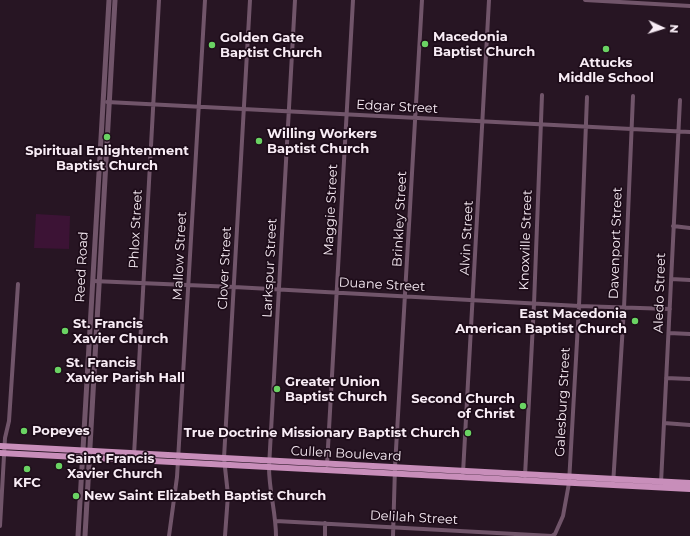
<!DOCTYPE html>
<html>
<head>
<meta charset="utf-8">
<style>
	body { margin:0 }
	#map { position:relative; width:690px; height:536px; overflow:hidden; background:#271523; font-family:Montserrat,sans-serif }
	canvas { display:block }
	.north { position:absolute; left:642px; top:8px; width:40px; height:40px; -webkit-text-stroke:3px #1d0c19; paint-order:stroke; rotate:94deg; font-size:11px; font-weight:700; line-height:16px; text-align:center; color:#f8ecf5 }
	.north::after { content:''; display:block; margin:auto; width:14px; height:18px; background:#f8ecf5; clip-path:polygon(50% 0,100% 100%,50% 72%,0 100%) }
</style>
</head>
<body>
<div id="map">
<canvas width="690" height="536"></canvas>
<div class="north">N</div>
</div>
<script>
const context = document.querySelector('canvas').getContext('2d');
context.lineJoin = 'round';
function fill(path, color) {
  context.fillStyle = color;
  context.fill(path, 'evenodd');
}
function stroke(path, color, width, dash) {
  context.strokeStyle = color;
  context.lineWidth = width;
  context.lineCap = dash ? 'butt' : 'round';
  context.setLineDash(dash || []);
  context.stroke(path);
}
function drawText(font, color, halo, rows, align = 'center') {
  context.font = font + ' Montserrat,sans-serif';
  context.lineWidth = 3.5;
  context.setLineDash([]);
  context.textBaseline = 'middle';
  context.strokeStyle = halo;
  context.fillStyle = color;
  for (const [text, x, y, turn = 0] of rows) {
    context.save();
    context.translate(x, y);
    context.rotate((+turn || 0) * Math.PI / 180);
    context.textAlign = isNaN(turn) ? turn : align;
    if (halo) context.strokeText(text, 0, 0);
    context.fillText(text, 0, 0);
    context.restore();
  }
}
fill(new Path2D(`
	M36 214 70 216 69 249 34 248Z`), '#3c1335');
stroke(new Path2D(`
	M585 0 690 6
	M107 102 690 132
	M673 226 690 228
	M671 279 690 280
	M93 281 234 287 579 306 670 309
	M669 333 690 334
	M666 378 690 379
	M664 423 690 425
	M134 455 159 0
	M327 465 353 0
	M463 473 489 0
	M525 476 534 304 542 95
	M661 483 680 100
	M613 485 624 308 633 96
	M276 521 552 536 555 534 563 516 569 483 579 306 587 97
	M0 526 5 438 9 421 18 284
	M169 536 177 477 205 0
	M225 536 228 495 224 458 250 0
	M276 536C276 513 269 491 269 467L295 0
	M325 536V523
	M393 536 395 467 422 0`), '#71556a', 4);
stroke(new Path2D(`
	M78 536 109 0
	M85 536 115 0`), '#71556a', 5);
stroke(new Path2D(`
	M0 446 690 483
	M0 453 690 489`), '#c88eba', 6);
for (const [x, y, r, color] of [
	[425,44,4,"#6ad363"],
	[212,45,4,"#6ad363"],
	[606,49,4,"#6ad363"],
	[107,137,4,"#6ad363"],
	[259,141,4,"#6ad363"],
	[635,321,4,"#6ad363"],
	[65,331,4,"#6ad363"],
	[58,370,4,"#6ad363"],
	[277,389,4,"#6ad363"],
	[523,406,4,"#6ad363"],
	[24,431,4,"#6ad363"],
	[468,433,4,"#6ad363"],
	[59,466,4,"#6ad363"],
	[27,469,4,"#6ad363"],
	[76,496,4,"#6ad363"]
]) {
  const dot = new Path2D();
  dot.arc(x, y, r, 0, 2 * Math.PI);
  context.fillStyle = color;
  context.fill(dot);
  stroke(dot, '#1d0c19', 1.5);
}
drawText('bold 13px', '#f8ecf5', '#1d0c19', [
	["Macedonia",433,37],
	["Baptist Church",433,52],
	["Golden Gate",220,38],
	["Baptist Church",220,53],
	["Attucks",606,63,"center"],
	["Middle School",606,78,"center"],
	["Willing Workers",267,134],
	["Baptist Church",267,149],
	["Spiritual Enlightenment",107,151,"center"],
	["Baptist Church",107,166,"center"],
	["East Macedonia",627,314,"right"],
	["American Baptist Church",627,329,"right"],
	["St. Francis",73,324],
	["Xavier Church",73,339],
	["St. Francis",66,363],
	["Xavier Parish Hall",66,378],
	["Greater Union",285,382],
	["Baptist Church",285,397],
	["Second Church",515,399,"right"],
	["of Christ",515,414,"right"],
	["Popeyes",32,431],
	["True Doctrine Missionary Baptist Church",460,433,"right"],
	["Saint Francis",67,459],
	["Xavier Church",67,474],
	["KFC",27,483,"center"],
	["New Saint Elizabeth Baptist Church",84,496]
], 'left');
drawText('13px', '#f8ecf5', '#1d0c19', [
	["Edgar Street",397,107,3],
	["Maggie Street",331,210,-87],
	["Brinkley Street",400,219,-87],
	["Phlox Street",136,229,-87],
	["Alvin Street",467,238,-87],
	["Knoxville Street",526,240,-88],
	["Davenport Street",616,243,-88],
	["Mallow Street",180,256,-87],
	["Reed Road",82,267,-87],
	["Clover Street",225,268,-87],
	["Larkspur Street",270,268,-87],
	["Duane Street",382,285,3],
	["Aledo Street",660,293,-88],
	["Galesburg Street",563,402,-87],
	["Cullen Boulevard",346,454,3],
	["Delilah Street",414,518,3]
]);
</script>
</body>
</html>
